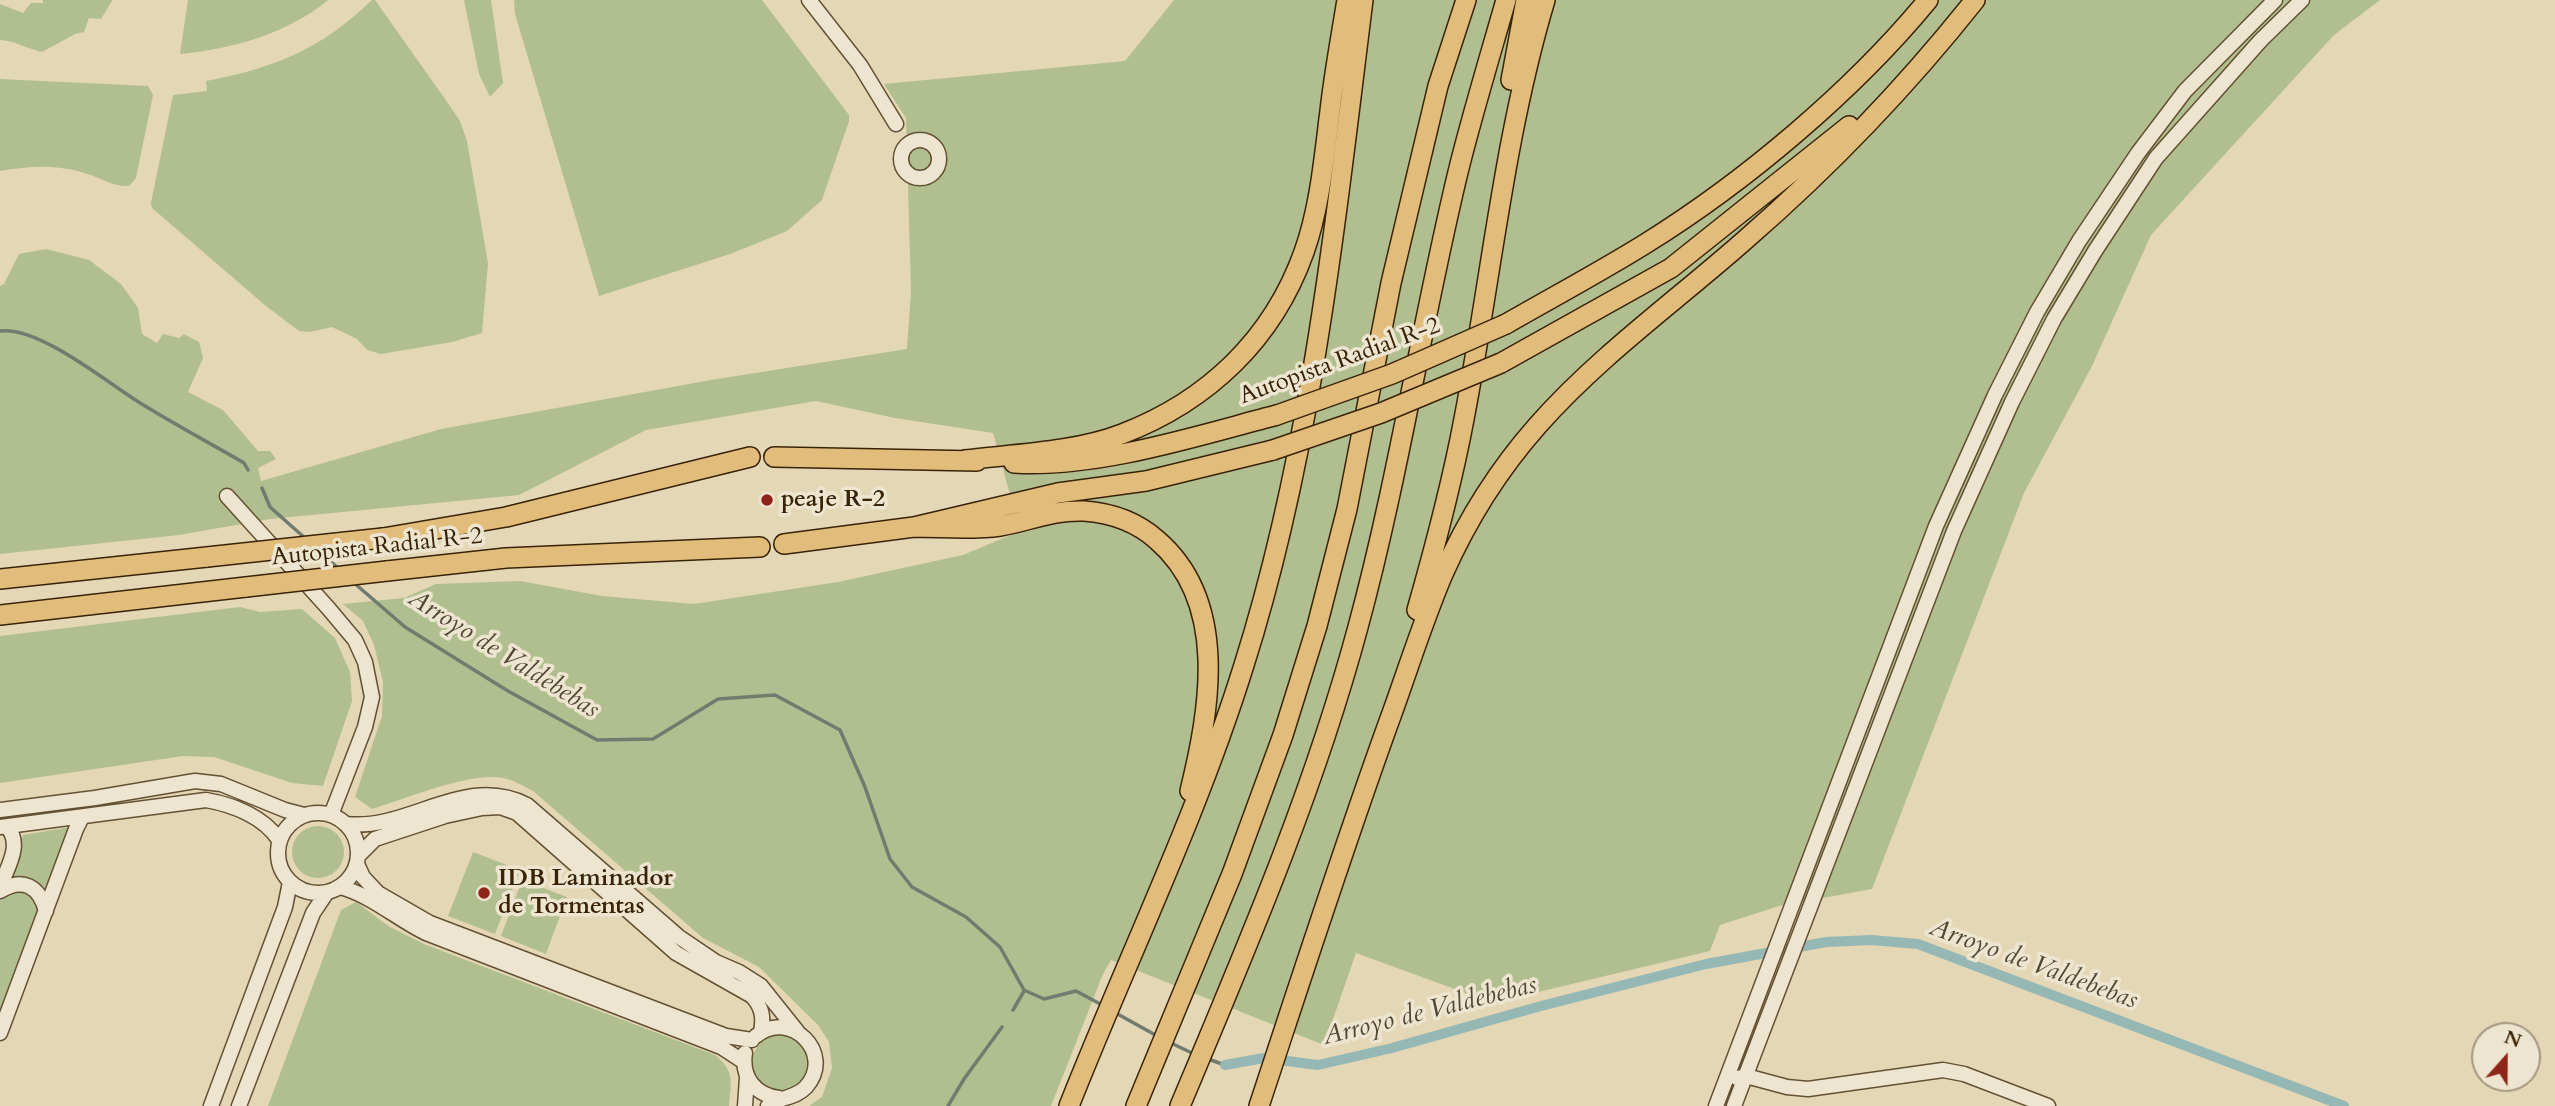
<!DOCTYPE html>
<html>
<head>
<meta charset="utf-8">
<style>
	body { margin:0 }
	#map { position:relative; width:2555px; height:1106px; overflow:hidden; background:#e3d7b6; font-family:Cardo,serif }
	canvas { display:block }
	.north { position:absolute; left:2471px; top:1022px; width:70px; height:70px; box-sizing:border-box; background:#ede5d0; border:2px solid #a5977f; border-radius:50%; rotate:21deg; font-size:19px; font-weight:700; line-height:28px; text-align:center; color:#392306 }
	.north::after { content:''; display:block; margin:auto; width:24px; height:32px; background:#8f2418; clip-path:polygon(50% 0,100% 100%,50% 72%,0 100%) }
</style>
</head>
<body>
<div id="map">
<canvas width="2555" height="1106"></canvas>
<div class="north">N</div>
</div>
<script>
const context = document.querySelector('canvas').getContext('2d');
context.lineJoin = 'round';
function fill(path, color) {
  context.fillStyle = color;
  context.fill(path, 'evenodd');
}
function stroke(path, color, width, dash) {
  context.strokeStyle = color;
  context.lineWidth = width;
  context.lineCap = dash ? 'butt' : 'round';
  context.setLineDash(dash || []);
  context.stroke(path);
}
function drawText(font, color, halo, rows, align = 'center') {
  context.font = font + ' Cardo,serif';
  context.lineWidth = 7;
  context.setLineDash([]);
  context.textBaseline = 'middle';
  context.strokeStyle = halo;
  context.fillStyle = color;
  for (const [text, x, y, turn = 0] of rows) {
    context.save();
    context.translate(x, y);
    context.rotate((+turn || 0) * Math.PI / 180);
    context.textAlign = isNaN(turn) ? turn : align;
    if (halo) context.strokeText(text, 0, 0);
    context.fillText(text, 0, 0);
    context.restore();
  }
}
fill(new Path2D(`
	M43 0H112V1L101 19 89 18 84 32 75 34 42 52C28 49 13 40 0 40V4L23 13 31 3H43Z
	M188 0H328C287 34 232 49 180 54Z
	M372 0H375L445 99 460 121 467 141 488 263 482 333 452 342 381 354 367 350 357 339 332 327 310 332 299 331 266 306 152 208 151 203 173 95 207 91 206 81C275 68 321 49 372 0Z
	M464 0H491L503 83 490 97 479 74Z
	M514 0H762L849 115V121L822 200 787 231 730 254 599 296 515 14Z
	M1174 0H2380L2334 35 2151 235 2092 366 2024 493 1872 889 1779 906 1720 925 1710 951 1505 1000 1471 995 1356 953 1324 1045 1111 960 1103 974 1051 1106H809L822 1097 832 1068 829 1042 818 1025 759 967 703 938 533 791C520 784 508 777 493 777 461 776 404 799 372 809L355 797 382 716 383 682 374 645 363 621 343 604 404 598 436 584 520 581 602 596 694 604 838 582 963 555 1020 531 993 433 895 418 816 401 646 430 519 495 270 519 179 535 0 554V286L4 284 19 254 46 249 89 260 121 284 138 308 142 334 157 343 163 334 179 338 184 334 199 342 203 358 188 392 223 410 258 451H270L276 459 258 468 261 481 441 429 711 380 907 349 911 291 906 118 884 84 1125 61Z
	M0 79 148 86 153 95 136 178 129 186C113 187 102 178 87 174 58 164 30 166 0 171Z
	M240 607 260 612 302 609 335 638 350 672 352 701 323 786 292 783 214 757 183 756 0 783V636Z
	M292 852a26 26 0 1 1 52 0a26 26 0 1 1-52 0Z
	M71 827 0 1016V897L23 835Z
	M473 852 520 870 495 934 448 916Z
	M522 880 567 897 546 954 501 936Z
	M356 902 390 927 424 944 715 1055C735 1071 731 1082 729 1106H268L341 910Z
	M752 1063a28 28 0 1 1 56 0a28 28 0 1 1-56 0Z`), '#b1bf90');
stroke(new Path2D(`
	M0 331C38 326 104 380 137 401 172 423 208 442 244 463L248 470
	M262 488 270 507 306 539
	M319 551 339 569
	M353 582 405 627 508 691 597 740 653 739 718 699 775 695 840 730 865 787 890 859 912 887 966 917 1000 947 1024 990 1044 999 1076 991 1104 1006
	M1013 1010 1024 991
	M1114 1012 1159 1037
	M1169 1042 1194 1054
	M1208 1059 1225 1065
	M948 1106 964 1079 1002 1027`), '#717c6f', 3.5);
stroke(new Path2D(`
	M1225 1065 1264 1058 1318 1065 1392 1048 1541 1006 1706 964 1826 942 1871 940 1918 944 2344 1106`), '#96b8b5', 10);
const minor = new Path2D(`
	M809 0 860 65 896 124
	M901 159a19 19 0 1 1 38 0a19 19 0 1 1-38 0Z
	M227 496 329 609 355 640 365 662 372 697 365 727 331 815
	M0 810 95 798 195 781 221 784 285 810 304 815
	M278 853a40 40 0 1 1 80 0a40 40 0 1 1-80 0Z
	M346 824C410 831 464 773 527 805L679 937 716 962 739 972 761 986 797 1031
	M0 827 206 800C234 805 264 817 279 840
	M359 855 375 839 445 816 482 808 500 807 517 813 676 953 752 996C762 1007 764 1017 761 1032
	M357 864 363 877 378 893 430 923 726 1036 752 1040
	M0 887C7 868 23 844 7 827
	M340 887C371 895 397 919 426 933L721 1047 744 1062
	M0 891C23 877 39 886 46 911
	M0 1033 76 829 82 817
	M756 1036C789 1008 836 1053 806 1087 796 1098 780 1097 768 1106
	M745 1053C741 1078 756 1095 779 1098
	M1737 1078 1746 1076 1787 1087 1808 1089 1943 1070 1964 1074 2048 1106
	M211 1106 285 907 290 882
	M239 1106 313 913 327 892
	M745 1106 747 1078
	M1716 1106 1936 526 1995 395 2037 312 2079 241 2138 153 2185 91 2275 0
	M1734 1106 1954 531 2012 402 2054 319 2095 251 2156 158 2261 40 2302 0`);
const highway = new Path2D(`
	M1511 80 1526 0
	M1506 324C1553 297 1600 272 1645 244 1745 182 1853 91 1928 0
	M1501 363 1671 268 1849 126
	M774 457 977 461
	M965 460C1015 454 1075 452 1122 434 1208 401 1273 339 1304 252 1320 207 1324 158 1330 111 1334 74 1341 37 1347 0
	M1014 463C1098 468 1196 436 1277 415
	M914 527C942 527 973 530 1000 526 1031 521 1049 510 1084 511 1111 513 1137 522 1157 540 1229 602 1210 709 1190 791
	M383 538 506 517 750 457
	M784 544 914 527 1058 493 1146 481 1273 450
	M387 571 506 558 760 547
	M0 579 207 557
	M1417 610C1435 547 1452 483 1464 419 1491 279 1504 137 1545 0
	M0 615 246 587
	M1069 1106C1127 959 1197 816 1244 665 1312 450 1335 223 1363 0
	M1136 1106 1232 874 1283 735 1317 626 1347 509 1391 283 1438 86 1466 0
	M1180 1106C1246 949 1314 791 1358 627 1399 476 1422 320 1459 168 1473 112 1490 56 1506 0
	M1259 1106C1301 979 1342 852 1387 727 1406 676 1422 623 1443 574 1467 520 1499 469 1538 425 1599 356 1676 301 1745 240 1829 167 1906 87 1975 0`);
stroke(minor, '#645032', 17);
stroke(highway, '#392306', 22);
stroke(minor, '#ede5d0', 14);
stroke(highway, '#e2bc7b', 19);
const highwayBridge = new Path2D(`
	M1277 415 1392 374 1506 324
	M1273 450 1381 413 1501 363
	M207 557 383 538
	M246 587 387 571`);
stroke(highwayBridge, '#392306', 22, []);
stroke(highwayBridge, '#e2bc7b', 19);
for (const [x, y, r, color] of [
	[767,500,7,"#8f2418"],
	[484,893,7,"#8f2418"]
]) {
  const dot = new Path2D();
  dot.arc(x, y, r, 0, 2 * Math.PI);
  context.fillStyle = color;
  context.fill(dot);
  stroke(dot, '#ede5d0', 2.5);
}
drawText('24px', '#392306', '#ede5d0', [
	["Autopista Radial R-2",1340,362,-20],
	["Autopista Radial R-2",377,548,-6]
]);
drawText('bold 24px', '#392306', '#ede5d0', [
	["peaje R-2",781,500],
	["IDB Laminador",498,879],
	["de Tormentas",498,907]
], 'left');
drawText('italic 26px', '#504832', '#ede5d0', [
	["Arroyo de Valdebebas",503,655,32],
	["Arroyo de Valdebebas",2033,965,20],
	["Arroyo de Valdebebas",1430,1012,-14]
]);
</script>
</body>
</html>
